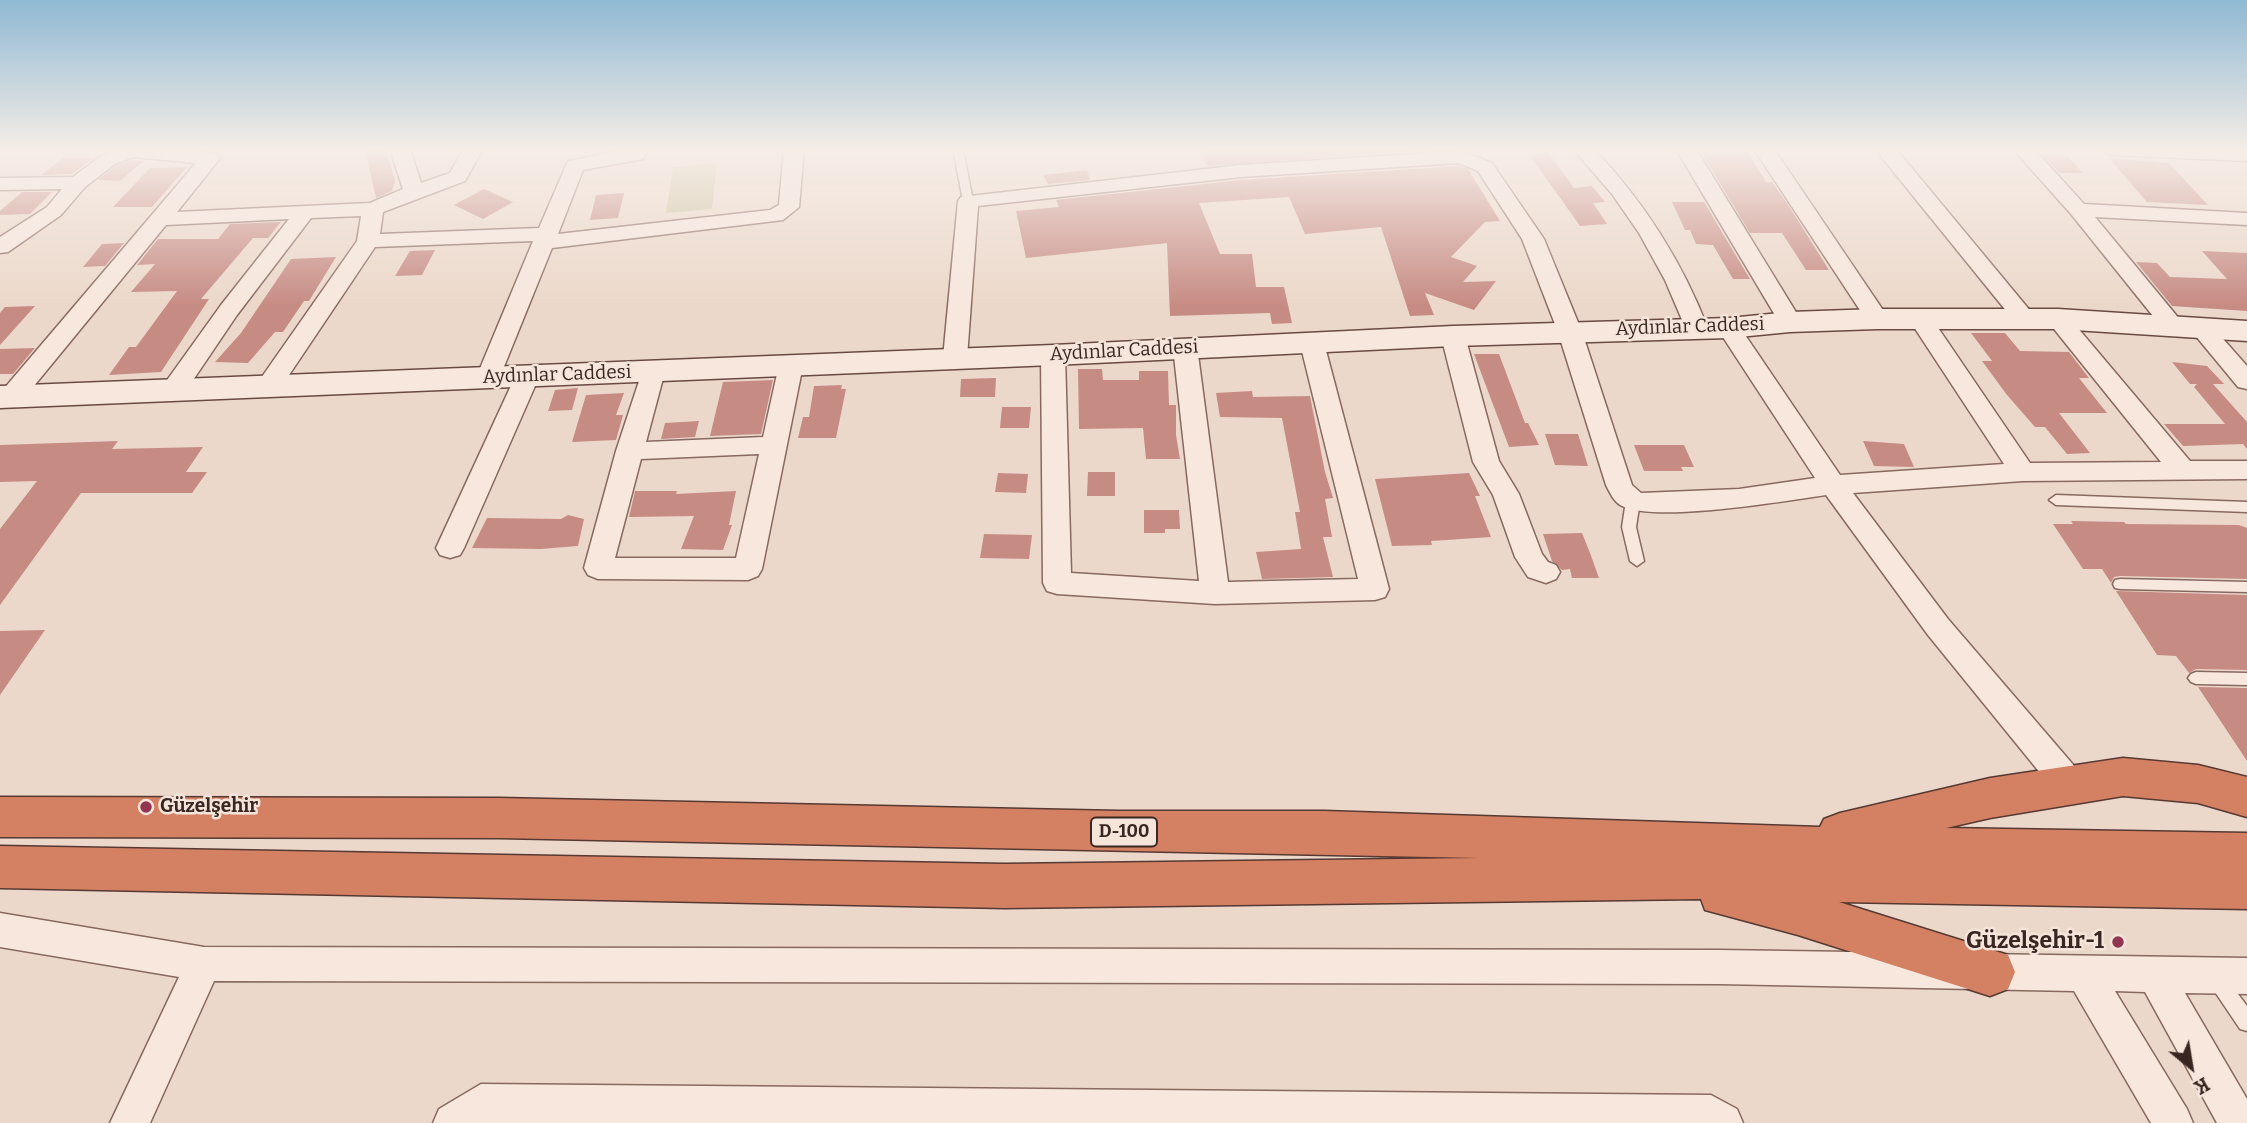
<!DOCTYPE html>
<html>
<head>
<meta charset="utf-8">
<style>
	body { margin:0 }
	#map { position:relative; width:2247px; height:1123px; overflow:hidden; background:#ecd8ca; font-family:Bitter,serif }
	canvas { display:block }
	.north { position:absolute; left:2156px; top:1032px; width:70px; height:70px; -webkit-text-stroke:5px #f4e4d9; paint-order:stroke; rotate:150deg; font-size:19px; font-weight:700; line-height:28px; text-align:center; color:#392622 }
	.north::after { content:''; display:block; margin:auto; width:24px; height:32px; background:#392622; clip-path:polygon(50% 0,100% 100%,50% 72%,0 100%) }
</style>
</head>
<body>
<div id="map">
<canvas width="2247" height="1123"></canvas>
<div class="north">K</div>
</div>
<script>
const context = document.querySelector('canvas').getContext('2d');
context.lineJoin = 'round';
function fill(path, color) {
  context.fillStyle = color;
  context.fill(path, 'evenodd');
}
function stroke(path, color, width, dash) {
  context.strokeStyle = color;
  context.lineWidth = width;
  context.lineCap = dash ? 'butt' : 'round';
  context.setLineDash(dash || []);
  context.stroke(path);
}
function drawText(font, color, halo, rows, align = 'center') {
  context.font = font + ' Bitter,serif';
  context.lineWidth = 5;
  context.setLineDash([]);
  context.textBaseline = 'middle';
  context.strokeStyle = halo;
  context.fillStyle = color;
  for (const [text, x, y, turn = 0] of rows) {
    context.save();
    context.translate(x, y);
    context.rotate((+turn || 0) * Math.PI / 180);
    context.textAlign = isNaN(turn) ? turn : align;
    if (halo) context.strokeText(text, 0, 0);
    context.fillText(text, 0, 0);
    context.restore();
  }
}
fill(new Path2D(`
	M717 163 712 209 666 213 673 167Z`), '#c9c19f');
fill(new Path2D(`
	M365 149H386L395 181 392 191 376 198Z
	M1214 149H1430V150L1207 166 1201 150Z
	M1542 149H1546L1574 188 1592 186 1605 202 1593 203 1607 224 1580 226 1531 157Z
	M1701 152H1748L1766 182H1772L1787 203 1829 270H1806L1782 233H1750Z
	M2042 154 2067 155 2083 173H2059Z
	M63 158H94L72 174 41 175Z
	M2109 158 2169 163 2208 205 2147 202Z
	M133 160 144 161 120 181 98 180 116 166Z
	M1459 166 1468 169 1500 221 1485 222 1451 257 1477 266 1463 282 1496 281 1474 310 1425 293 1434 315 1410 316 1381 227 1305 234 1289 197 1199 203 1220 254H1252L1256 287H1284L1292 323 1272 324 1270 313 1170 316 1167 243 1026 258 1016 211 1059 207 1056 200 1241 180Z
	M187 167 152 207H113L150 168Z
	M1087 170 1090 180 1048 184 1043 175Z
	M484 189 513 202 483 219 454 205Z
	M22 192H52L30 214 0 215V211Z
	M624 193 618 218 590 220 596 195Z
	M1672 202H1704L1750 279H1733L1713 245 1696 244 1690 230H1685Z
	M281 222 268 238H253L201 299H209L161 372 109 375 129 347H136L177 291 131 292 155 264 137 265 158 239H218L230 224Z
	M124 243 105 266 83 267 102 244Z
	M435 250 422 275 395 276 410 251Z
	M2202 251 2247 253V311L2172 306 2136 262 2157 263 2170 277 2227 279Z
	M336 257 309 301H304L283 332H275L248 363 215 362 241 333 291 259Z
	M35 306 0 345V313L5 307Z
	M1971 333H2005L2020 351 2069 352 2089 378H2079L2107 413H2059L2090 453 2067 454 2045 427H2035L2007 395 1982 361H1992Z
	M35 348 13 374H0V349Z
	M1474 354H1499L1525 423H1528L1539 445 1509 447Z
	M2172 362 2207 366 2224 384H2213L2247 422V449L2243 444 2183 446 2164 424H2225L2194 387 2197 384H2190Z
	M1078 369H1102L1103 380H1139V371H1168L1169 405H1176V435L1180 459H1146L1143 428 1079 429Z
	M996 378 995 397H960L961 379Z
	M773 380 761 434 710 436 723 382Z
	M842 385 841 389H846L836 438H798L803 417H809L814 386Z
	M578 388 572 410 548 411 555 390Z
	M1252 391 1253 397 1310 396 1325 472 1333 498 1325 499 1332 537H1323L1333 577 1262 579 1256 552 1301 549 1295 512H1300L1282 418 1220 417 1216 393Z
	M624 393 616 415H623L616 440 572 442 586 395Z
	M1002 407H1031L1029 428H1000Z
	M699 421 695 437 661 439 665 423Z
	M1545 434H1578L1588 466 1555 465Z
	M118 441 112 449 203 447 186 472H207L192 493H81L0 605V529L37 481 0 482V445Z
	M1863 441 1904 444 1914 467 1874 466Z
	M1634 445H1684L1694 467H1681L1683 471H1644Z
	M1088 472H1115V496H1087Z
	M998 473 1028 474 1026 493 995 492Z
	M1469 473 1480 496H1475L1491 537 1431 541 1432 545 1392 546 1375 479Z
	M635 491H677L676 494 736 491 729 525H732L723 550 681 549 694 516 629 517Z
	M1144 510H1179L1180 529H1165V533H1144Z
	M568 515 584 519 578 546 541 549 472 548 487 518 561 519Z
	M2071 521 2124 522 2126 524 2239 525 2247 528V579L2120 576 2114 577 2111 583 2102 569H2083L2053 524H2073Z
	M1582 533 1590 553 1599 578H1572L1570 569 1562 570 1552 561 1543 534Z
	M984 534 1032 535 1029 559 980 558Z
	M2116 591 2247 595V670L2196 669 2189 673 2176 656 2157 655Z
	M45 630 0 695V631Z
	M2198 687 2247 688V761Z`), '#c68b83');
const lane = new Path2D(`
	M950 149H960L964 154 973 201 972 203H964L963 201 954 154Z
	M2056 495 2247 502V512L2056 505 2049 500Z
	M1633 496 1640 501 1636 527 1644 561 1637 566 1630 561 1622 527 1626 501Z
	M2120 579 2247 582V592L2120 589 2115 588 2113 584 2115 580Z
	M2196 672 2247 673V685L2196 684 2191 682 2188 678 2191 674Z
	M2217 971 2223 974 2247 1006V1031L2240 1029 2211 986 2208 980 2211 974Z`);
const street = new Path2D(`
	M118 149H179L217 154 220 158 217 162 177 212 370 203 403 189 390 149H410L421 183 450 173 463 149H483L465 181 383 212 380 234 539 228 568 161 628 149H648L643 159 583 170 558 234 770 210 779 205 784 149H804L799 207 783 220 552 248 497 384 488 386 479 384 476 378 533 241 375 247 277 393 268 395 259 393 256 387 259 381 357 241 361 216 311 218 237 315 183 395 174 397 165 395 162 389 165 383 221 305 289 219 166 225 20 403 11 405 2 403 0 395 2 391 196 163 133 157 115 164 85 187 61 215 8 252 0 253V237L47 207 62 189 0 190V178L73 177 101 156Z
	M1573 149H1594C1644 202 1682 261 1708 329L1704 334 1696 336 1688 334 1665 280 1639 233 1612 194Z
	M1676 149H1696L1802 322 1798 327H1782Z
	M1754 149H1774L1889 319 1885 324H1869Z
	M1875 149H1896L2032 313 2036 318 2032 323H2016Z
	M2013 149H2034L2084 204 2247 213V225L2095 217 2181 321 2185 326 2181 331H2165L2071 214Z
	M2100 149H2247V161L2110 155Z
	M1461 151 1492 163 1544 239 1582 332 1632 485 1641 493 1739 489 1815 478 1717 328 1721 323H1737L1840 475 2004 464 1908 318 1912 313H1928L2030 463 2161 462 2050 324 2046 319 2050 314H2066L2190 461H2247V479L2023 481 1853 493 1948 619 2082 775 2086 785 2082 795 2070 799 2058 795 1928 635 1826 495C1786 501 1654 523 1622 506 1614 502 1610 493 1606 485L1558 332 1522 239 1478 171 1459 163 1241 177 978 206 967 358 963 363 955 366 947 363 943 358 958 201 961 197 1241 165Z
	M2202 322 2210 324 2247 366V389L2238 387 2190 329 2194 324Z
	M1453 329 1461 331 1465 336 1499 461 1519 494 1542 554 1548 562 1556 565 1560 572 1556 579 1546 583 1528 577 1515 557 1493 495 1473 462 1441 336 1445 331Z
	M1312 336 1320 338 1324 343 1389 589 1385 597 1375 600 1215 604 1057 594 1047 591 1043 583 1041 355 1045 350 1053 347 1061 350 1065 355 1071 573 1199 581 1173 347 1177 342 1185 340 1193 342 1197 347 1228 582 1358 579 1300 343 1304 338Z
	M791 357 799 360 803 365 762 569 758 576 748 580 598 579 588 575 584 568 616 451 644 366 653 363 662 366 665 371 646 442 763 437 779 365 783 360ZM759 454 736 558H615L641 459Z
	M527 369 536 371 539 377 464 548 460 555 450 558 440 555 436 548 515 377 518 371Z
	M0 913 204 947 1719 950 2247 958V994L2185 993 2247 1099V1123H2217L2145 992 2115 991 2187 1109 2193 1123H2151L2074 991 1719 984 214 981 150 1123H110L179 977 0 947Z
	M481 1084 1711 1095 1737 1109 1743 1123H433L439 1109Z`);
const secondary = new Path2D(`
	M1877 309H2058L2247 321V341L2058 329H1877L1790 332 1729 338 1453 346 1053 365 0 408V386L1053 345 1453 326 1729 318 1790 312Z`);
const highway = new Path2D(`
	M2123 758 2198 765 2247 777V817L2198 803 2123 796 1990 818 1946 828 2247 833V909L1839 902 2008 955 2015 972 2008 989 1990 996 1798 935 1705 910 1701 899 1005 908 0 888V846L1005 864 1479 858 499 838 0 837V797L499 798 1119 811H1324L1820 827 1824 819 1840 813 1990 778Z`);
stroke(lane, '#876960', 3);
stroke(street, '#876960', 3);
stroke(secondary, '#694a43', 3);
stroke(highway, '#563933', 3);
fill(lane, '#f7e7dd');
fill(street, '#f7e7dd');
fill(secondary, '#f7e7dd');
fill(highway, '#d38063');
const sky = context.createLinearGradient(0, 0, 0, 307);
sky.addColorStop(0, '#8fb9d3');
sky.addColorStop(0.49, '#f6ede7');
sky.addColorStop(1, '#f6ede700');
context.fillStyle = sky;
context.fillRect(0, 0, 2247, 307);
for (const [x, y, r, color] of [
	[146,807,7,"#913551"],
	[2118,942,7,"#913551"]
]) {
  const dot = new Path2D();
  dot.arc(x, y, r, 0, 2 * Math.PI);
  context.fillStyle = color;
  context.fill(dot);
  stroke(dot, '#f4e4d9', 2.5);
}
for (const [x, y, w] of [
	[1124,832,66]
]) {
  const box = new Path2D();
  box.roundRect(x - w / 2, y - 14.5, w, 29, 5);
  context.fillStyle = '#f4e4d9';
  context.fill(box);
  stroke(box, '#392622', 2);
}
drawText('bold 18px', '#392622', null, [
	["D-100",1124,832]
]);
drawText('19px', '#392622', '#f4e4d9', [
	["Aydınlar Caddesi",1690,327,-2],
	["Aydınlar Caddesi",1124,351,-3],
	["Aydınlar Caddesi",557,375,-2]
]);
drawText('bold 19px', '#392622', '#f4e4d9', [
	["Güzelşehir",160,807]
], 'left');
drawText('bold 23px', '#392622', '#f4e4d9', [
	["Güzelşehir-1",2104,942]
], 'right');
</script>
</body>
</html>
